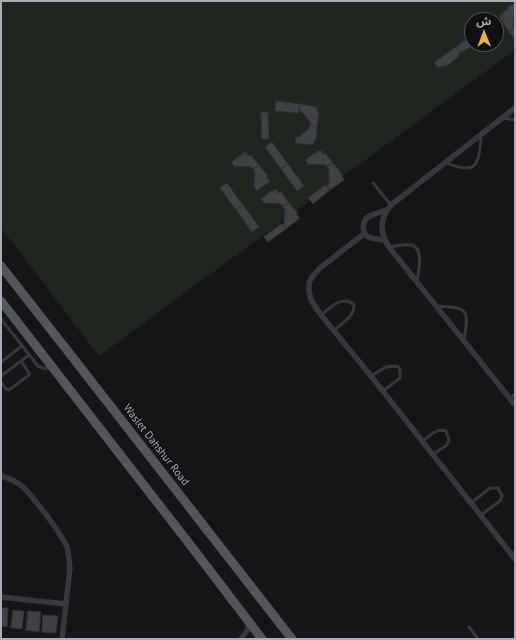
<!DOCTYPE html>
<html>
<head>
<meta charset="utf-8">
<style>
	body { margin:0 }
	#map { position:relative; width:516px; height:640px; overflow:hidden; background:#161618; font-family:"PT Sans","Noto Sans Arabic",sans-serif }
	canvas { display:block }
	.frame { position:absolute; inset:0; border:2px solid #a8adb8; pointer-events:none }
	.north { position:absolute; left:464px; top:12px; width:40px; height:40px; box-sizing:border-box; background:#111113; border:1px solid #4d4f55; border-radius:50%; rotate:359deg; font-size:11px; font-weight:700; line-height:16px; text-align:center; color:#a8adb8 }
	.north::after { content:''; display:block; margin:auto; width:14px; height:18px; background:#f2b134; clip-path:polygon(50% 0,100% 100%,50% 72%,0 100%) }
</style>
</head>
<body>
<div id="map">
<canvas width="516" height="640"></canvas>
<div class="frame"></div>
<div class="north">ش</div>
</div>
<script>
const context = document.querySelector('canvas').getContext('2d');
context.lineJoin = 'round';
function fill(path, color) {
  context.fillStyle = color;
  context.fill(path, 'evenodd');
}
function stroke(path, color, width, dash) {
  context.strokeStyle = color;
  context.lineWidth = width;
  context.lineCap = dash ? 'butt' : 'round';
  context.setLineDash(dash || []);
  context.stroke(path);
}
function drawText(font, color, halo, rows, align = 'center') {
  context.font = font + ' "PT Sans",sans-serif';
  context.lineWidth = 3;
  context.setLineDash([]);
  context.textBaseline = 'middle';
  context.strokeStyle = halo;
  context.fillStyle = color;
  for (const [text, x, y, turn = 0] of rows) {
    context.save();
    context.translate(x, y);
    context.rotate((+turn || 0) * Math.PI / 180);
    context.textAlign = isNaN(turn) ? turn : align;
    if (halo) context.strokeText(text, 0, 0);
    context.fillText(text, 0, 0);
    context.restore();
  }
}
fill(new Path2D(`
	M1 1H515V50L99 356 1 228ZM472 20H496V44H472Z`), '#1e261f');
const building = new Path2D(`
	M513 4 515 7 513 26 514 28 509 32 502 21 503 20H500V15H503V12L508 9V7Z
	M514 28 515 29V39L509 32Z
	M471 36 472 44H476L460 53 456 47Z
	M456 47 460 53 458 55 459 56 448 65 442 67V66L438 68 434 63Z
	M276 101 300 104 299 111 298 113 275 111Z
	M300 104 313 106V108L315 106 318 110 316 111 319 113 317 127 310 125V122L301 111H299Z
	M261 112H268L269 139H262Z
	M310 125 317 127 316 140 313 141 314 143 312 145 295 143 296 137H299L309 128Z
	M272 142 288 164 281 169 265 147Z
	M317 151H322V154L325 153 333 163 327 167 326 165 311 164 309 165 305 160 316 152 317 153Z
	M243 153H248L247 156 251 155 259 165 253 170 251 167 236 166 235 167 231 162 241 155H243Z
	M333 163 342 174 341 176 343 177 344 180 330 190 327 186 329 184V170L327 167Z
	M288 164 304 186 297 191 281 169Z
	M259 165 268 176 266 178 269 179V182L257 191 254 186 255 172 253 170Z
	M227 183 243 205 236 210 220 188Z
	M326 185 330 190 313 204 308 198Z
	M273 190H278L277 193 281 192 289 203 283 207 281 204 266 203 265 204 261 199 271 191 273 192Z
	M289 203 298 213 296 215 299 216V219L286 229 282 225 284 223 285 209 283 207Z
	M243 205 259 227 252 232 236 210Z
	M281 224 286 229 268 242 264 237Z
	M1 608H8L7 627 1 626Z
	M13 610 24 611 22 629 11 628Z
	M28 611 41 612 39 632 26 630Z
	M43 615 58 616 56 633 42 632Z`);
fill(building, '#404145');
stroke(building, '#303034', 1);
stroke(new Path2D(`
	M503 118 515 120
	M446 163C452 165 461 169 468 168 481 168 480 144 481 135
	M373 183 391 205
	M389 247C395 246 404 244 411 245 425 248 418 272 417 282
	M437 306C469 308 469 309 464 340
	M321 315C330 308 343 294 354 305 354 317 343 323 334 330
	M1 319 38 366 45 369 51 368
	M1 362 22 346
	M1 376 29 355
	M371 376 386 367 397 366 400 369V378L383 391
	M1 382 6 389 9 390 29 375V373L21 361
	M509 398 515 394
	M423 441C430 435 437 428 446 431L449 440 447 445 432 455
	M471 503 490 488H498L502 496 500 501 481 515
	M469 627 478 639`), '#37383d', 3);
stroke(new Path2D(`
	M515 108 391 205C380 218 379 232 389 247L515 405
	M365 233 320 268 312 277 309 283V290L311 300 321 315 371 376 515 559
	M384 240C380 239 375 239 371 238 362 236 361 223 368 217 373 214 381 212 386 210
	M1 476C9 478 17 482 23 487 34 498 61 533 67 547 69 554 69 561 70 568L62 639
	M1 597 66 604
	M241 639 248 629V621`), '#37383d', 5.5);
stroke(new Path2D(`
	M1 266 70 354 292 639
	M1 301 198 555 262 639`), '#53555c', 9);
drawText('11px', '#a8adb8', '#111113', [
	["Waslet Dahshur Road",156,445,52]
]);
</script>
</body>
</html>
